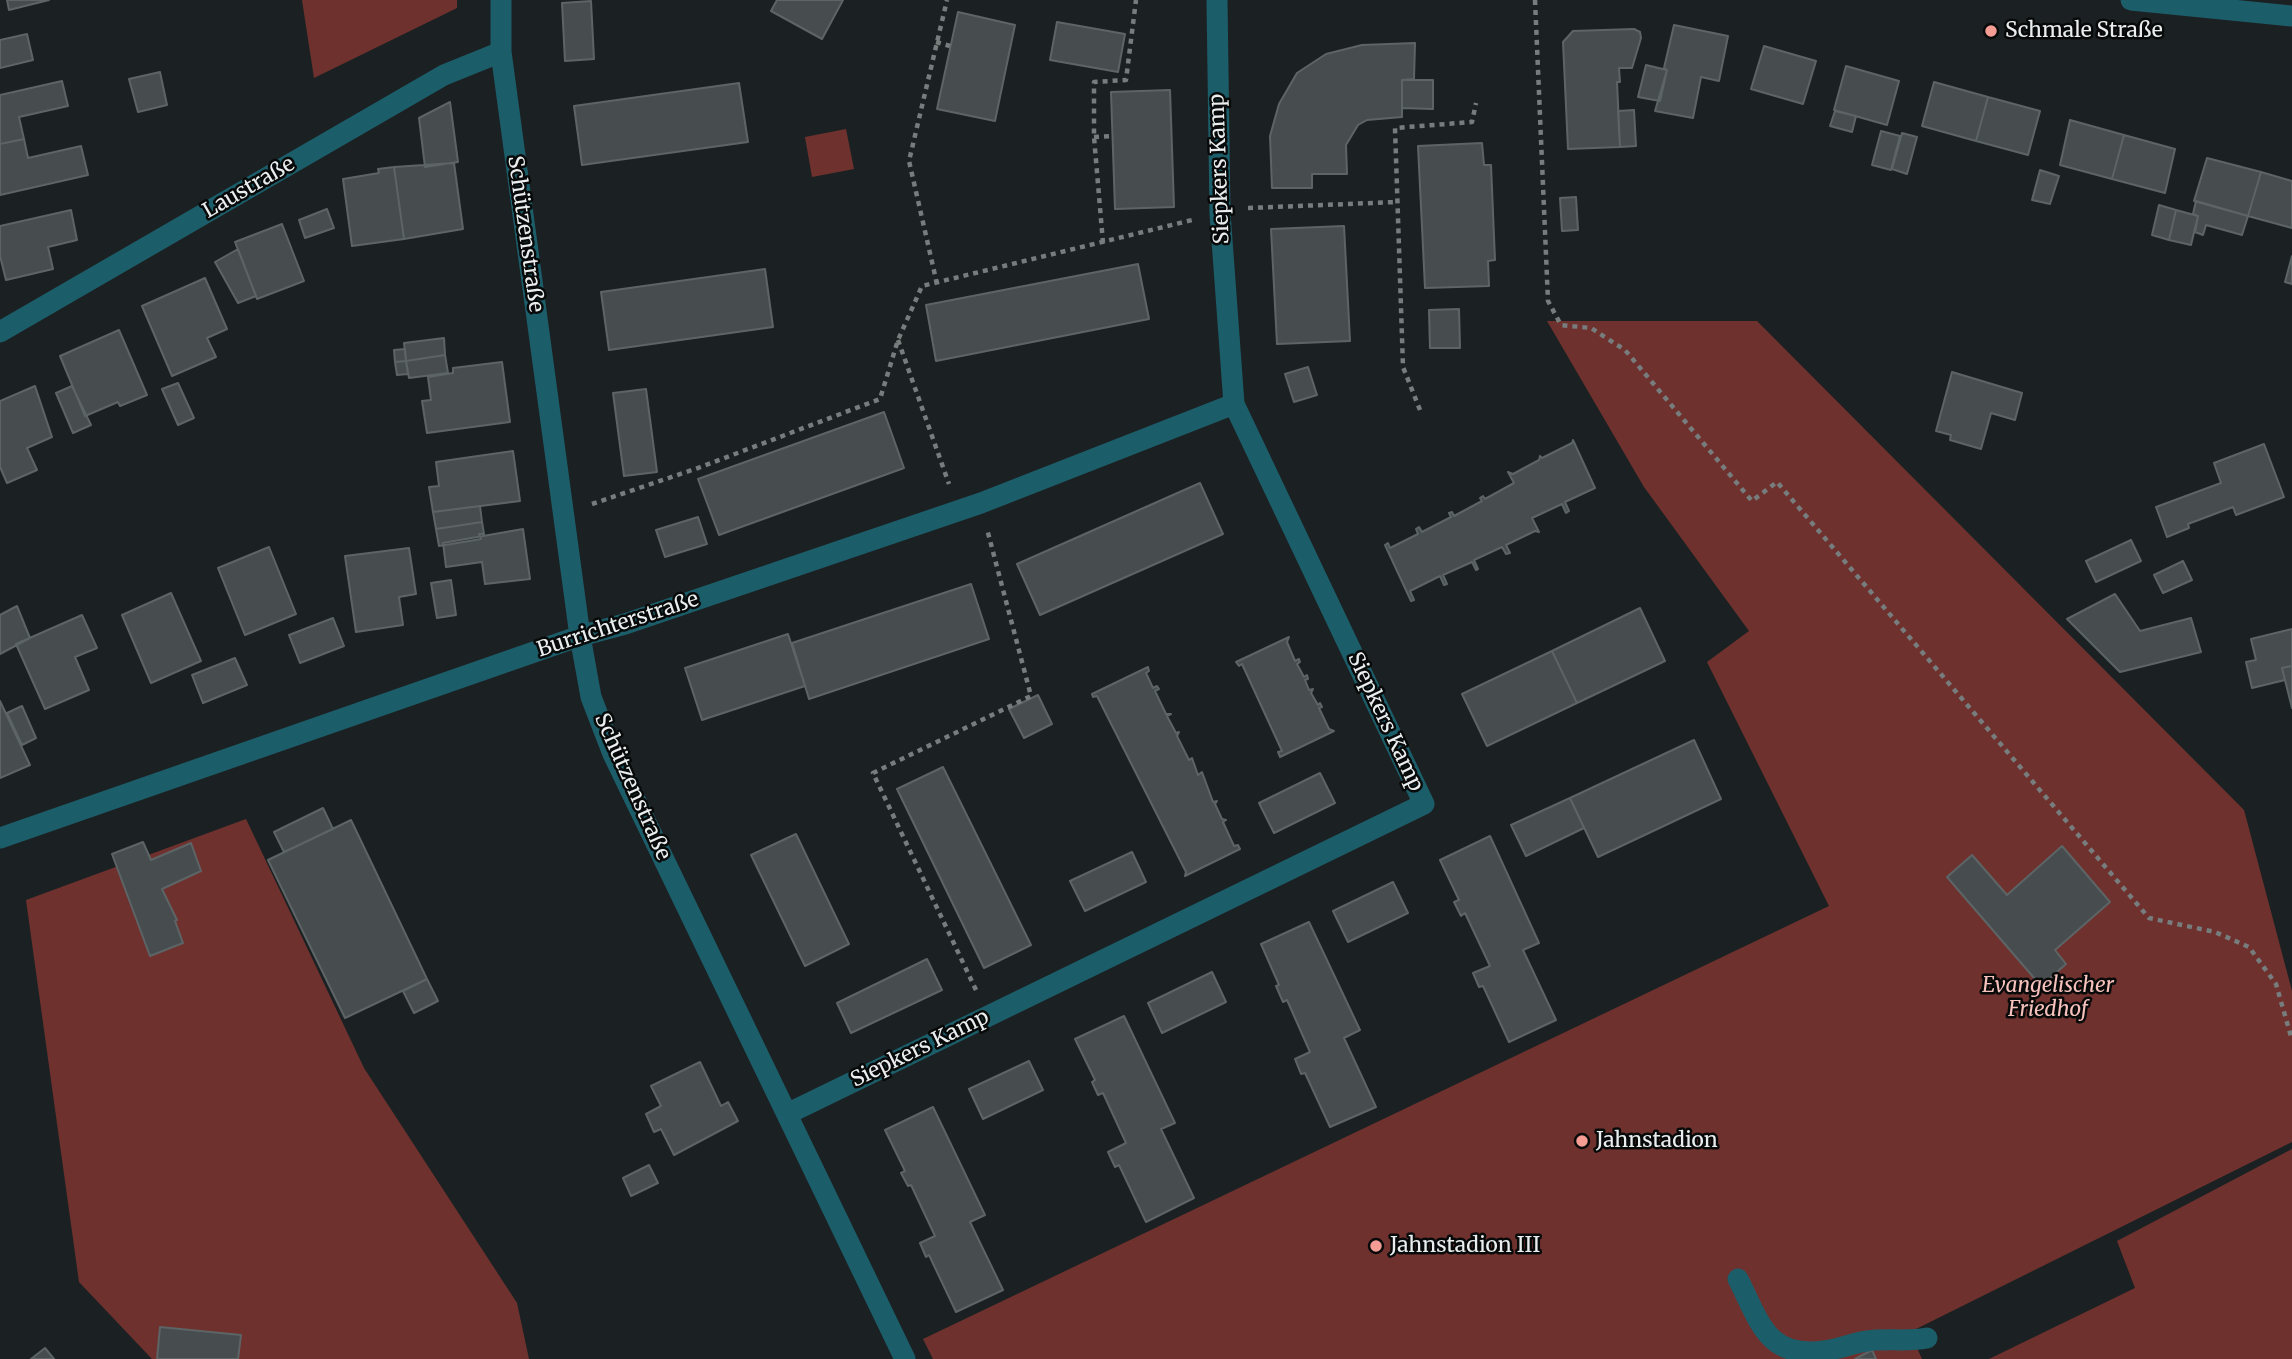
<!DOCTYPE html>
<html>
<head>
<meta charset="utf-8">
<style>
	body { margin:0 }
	canvas { display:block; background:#1b2122 }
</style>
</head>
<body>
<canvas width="2292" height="1359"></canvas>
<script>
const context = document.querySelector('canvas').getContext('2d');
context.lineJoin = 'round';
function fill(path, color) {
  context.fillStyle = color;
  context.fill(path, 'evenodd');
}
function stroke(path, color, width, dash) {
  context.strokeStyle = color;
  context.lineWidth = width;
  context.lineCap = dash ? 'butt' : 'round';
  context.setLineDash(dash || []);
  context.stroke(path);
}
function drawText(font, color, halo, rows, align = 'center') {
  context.font = font + ' Merriweather,serif';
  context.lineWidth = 5;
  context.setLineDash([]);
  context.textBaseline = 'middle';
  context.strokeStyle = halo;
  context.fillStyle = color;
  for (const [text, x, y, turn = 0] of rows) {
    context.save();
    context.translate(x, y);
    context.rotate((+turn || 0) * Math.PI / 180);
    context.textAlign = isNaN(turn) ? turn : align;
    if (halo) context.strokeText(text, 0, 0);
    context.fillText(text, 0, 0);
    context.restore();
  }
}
fill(new Path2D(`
	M302 0H457V8L314 78Z
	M846 129 854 169 812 177 805 137Z
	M1547 321H1757L2244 810 2292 991V1142L1910 1332 1922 1359H933L923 1339 1829 906 1707 662 1749 631 1644 487Z
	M246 819 364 1068 517 1303 529 1359H152L79 1282 26 900Z
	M2292 1149V1359H1989L2135 1288 2117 1241Z`), '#6f312e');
const building = new Path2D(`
	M7 0H49L9 10Z
	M777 0H843L822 39 771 11Z
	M591 1 594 59 565 61 562 3Z
	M958 12 1015 25 995 121 937 109Z
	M1057 22 1125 34 1118 72 1050 60Z
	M1674 25 1728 36 1719 81 1701 77 1693 118 1655 111 1667 70 1664 68Z
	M1634 29 1640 32 1641 38 1632 68H1619L1620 82H1617L1620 147 1568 149 1563 42 1573 31Z
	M27 34 33 60 0 68V40Z
	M1415 43 1414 79 1402 80V117L1367 120 1358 125 1346 145 1347 174H1312V188H1272L1270 136 1279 104 1297 73 1326 54 1362 45Z
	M1764 46 1816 61 1803 104 1751 89Z
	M1646 65 1667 70 1660 101 1638 97Z
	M1846 66 1899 81 1887 125 1834 110Z
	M160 72 167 105 138 112 129 79Z
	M1402 80H1433V109L1402 108Z
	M62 81 68 106 19 117 24 139 0 144V95Z
	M1934 82 1988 97 1976 141 1922 126Z
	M739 83 748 142 582 165 574 106Z
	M1170 90 1174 207 1115 209 1111 92Z
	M1988 97 2040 111 2028 155 1976 141Z
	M450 102 458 162 425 167 419 118Z
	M1634 110 1636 146 1620 147 1618 111Z
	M1835 111 1856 116 1852 132 1830 126Z
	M2070 120 2124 135 2112 179 2060 165Z
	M1881 131 1900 136 1891 170 1872 165Z
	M1902 133 1917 137 1907 174 1892 169Z
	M2124 135 2175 149 2165 193 2112 179Z
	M24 139 28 158 81 146 88 175 0 195V144Z
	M1482 143 1484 165H1491L1495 260 1488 261 1489 286 1425 288 1418 146Z
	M2207 158 2261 172 2248 216 2194 201Z
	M454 163 463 229 404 239 394 167Z
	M394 167 404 239 352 246 343 179 379 173 378 169Z
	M2040 170 2059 176 2050 204 2032 200Z
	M2261 172 2292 181V228L2248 216Z
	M1576 197 1578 230 1562 231 1560 198Z
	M2196 201 2248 216 2242 235 2206 225 2203 235 2195 232 2198 216 2193 214Z
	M2159 205 2176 210 2169 240 2152 235Z
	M327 209 334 228 305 238 299 220Z
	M71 210 77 240 48 247 53 269 6 280 0 256V226Z
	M2176 210 2198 216 2191 245 2169 240Z
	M282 224 304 281 257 299 235 242Z
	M1344 226 1350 341 1277 344 1271 229Z
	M238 249 256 296 238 303 215 262Z
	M2292 256V284L2285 282Z
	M1138 264 1149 319 936 361 926 305Z
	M765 269 773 327 609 350 601 292Z
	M205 278 227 329 207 338 216 357 172 376 142 306Z
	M1459 309 1460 348H1430L1429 310Z
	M119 330 147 395 120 406 118 402 85 416 60 356Z
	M444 338 445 355 406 361 404 343Z
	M405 349 406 361 395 362 394 350Z
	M445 355 448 373 409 378 406 361Z
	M406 361 408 374 397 375 395 362Z
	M502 362 510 422 427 433 422 401 431 400 428 377 453 373V368Z
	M1308 367 1317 395 1294 402 1285 374Z
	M1952 372 2022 393 2015 420 1991 413 1981 449 1950 440 1951 435 1936 431Z
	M178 383 194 418 178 425 162 389Z
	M35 386 52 437 27 448 37 470 7 483 0 467V401Z
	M72 386 91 425 73 433 56 393Z
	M646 389 657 472 624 476 613 393Z
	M884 412 904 468 719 535 698 479Z
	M1573 440 1595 488 1565 502 1569 511 1566 513 1562 504 1532 518 1539 532 1535 531 1506 545 1510 553 1506 554 1502 547 1474 560 1478 569 1476 570 1472 562 1443 575 1447 584 1444 585 1440 576 1410 591 1414 600 1411 601 1385 545 1388 543 1390 548 1418 534 1416 529 1419 527 1422 532 1451 517 1449 513 1452 512 1454 516 1482 501 1480 498 1483 496 1485 499 1514 483 1508 472 1513 474 1539 460 1540 456 1542 458 1572 443Z
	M2264 444 2284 497 2236 515 2233 507 2188 524 2189 528 2167 537 2156 507 2221 483 2214 463Z
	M513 451 520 501 433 512 429 487 439 486 436 462Z
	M1200 483 1223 534 1040 615 1017 564Z
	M480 506 482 522 436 529 433 512Z
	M698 517 707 544 665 557 656 530Z
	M482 522 484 534H479L481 539 439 546 436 529Z
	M523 529 530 579 485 584 482 562 446 567 443 543Z
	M2131 540 2141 561 2096 582 2086 561Z
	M269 547 296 614 245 635 218 568Z
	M409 548 416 594 399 597 403 625 356 632 345 556Z
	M2183 561 2192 580 2163 593 2154 575Z
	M451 580 456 615 437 618 431 583Z
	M971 584 989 639 809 699 792 643Z
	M171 593 201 661 151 683 122 615Z
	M2115 594 2140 631 2191 618 2201 652 2120 672 2067 619Z
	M17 606 30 638 0 654V615Z
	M1640 608 1665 661 1577 703 1552 651Z
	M82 615 97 648 75 657 89 690 45 709 16 644Z
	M333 618 344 646 300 663 289 635Z
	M2292 629V666L2282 668 2285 680 2252 688 2246 662 2256 660 2251 639Z
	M788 634 805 686 702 720 685 668Z
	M1289 637 1287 642 1295 661 1299 659 1300 662 1297 664 1304 677 1307 675 1308 679 1305 680 1309 690 1313 689 1311 693 1318 705 1320 703 1322 707 1319 708 1329 729 1334 731 1280 757 1278 752 1282 751 1242 664 1239 666 1236 662Z
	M1552 651 1577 703 1487 746 1462 694Z
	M235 658 247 685 203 703 192 675Z
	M2292 666V708L2282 668Z
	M1148 667 1149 671 1146 673 1153 688 1157 686 1159 689 1155 691 1166 714H1171L1167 716 1176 733 1179 732 1177 736 1189 760 1192 758 1198 775 1202 772 1213 802 1217 801 1215 804 1222 819 1226 820 1223 822 1234 846 1238 845 1240 849 1185 876 1186 872 1097 696 1093 697 1092 694Z
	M1038 695 1052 724 1024 738 1009 709Z
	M0 701 30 765 0 778Z
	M22 706 36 738 22 745 7 713Z
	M1694 740 1721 799 1598 857 1570 798Z
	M943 767 1031 945 984 968 897 789Z
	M1320 773 1335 803 1274 833 1259 803Z
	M1570 798 1584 828 1526 856 1511 825Z
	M323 808 333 829 284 852 274 832Z
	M351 820 427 979 345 1018 268 860Z
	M796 834 849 944 805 966 751 855Z
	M1490 836 1539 943 1523 950 1556 1020 1509 1042 1483 986 1479 987 1473 973 1490 966 1465 913 1461 916 1454 902 1459 900 1440 860Z
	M143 842 151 860 191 843 201 871 162 889 177 920 175 921 183 943 150 956 112 854Z
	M2062 846 2110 902 2055 950 2066 964 2041 986 1947 877 1972 855 2007 895Z
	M1132 852 1146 882 1085 911 1070 881Z
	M1393 882 1408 913 1348 942 1333 911Z
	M1309 922 1360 1030 1344 1038 1376 1107 1330 1127 1305 1073 1301 1074 1295 1059 1310 1052 1287 1000 1283 1002 1276 986 1279 985 1261 944Z
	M927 959 942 990 851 1033 837 1003Z
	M1212 972 1226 1002 1162 1033 1148 1003Z
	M427 979 438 1001 414 1013 403 991Z
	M1124 1016 1175 1123 1161 1129 1194 1198 1146 1222 1119 1165 1115 1167 1108 1152 1126 1143 1103 1093 1098 1095 1092 1082 1095 1080 1075 1039Z
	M1029 1061 1043 1090 983 1119 969 1089Z
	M700 1062 721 1106 728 1102 738 1121 674 1155 661 1129 654 1132 646 1114 661 1106 651 1086Z
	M933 1107 985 1215 970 1222 1003 1290 956 1312 929 1255 926 1257 920 1243 935 1236 911 1185 908 1186 901 1173 905 1171 885 1130Z
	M649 1165 658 1183 631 1196 623 1178Z
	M160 1327 241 1335 238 1359H157Z
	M45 1348 54 1359H31Z
	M1872 1350 1876 1359H1855Z`);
fill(building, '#474d4f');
stroke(building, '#5d6465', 2);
stroke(new Path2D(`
	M1535 0 1548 301 1561 325 1591 328 1625 350 1752 501 1777 482 2149 918 2215 932 2249 947 2276 984 2292 1040
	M936 42 950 46
	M1094 137 1112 136
	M1248 208 1397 202
	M1103 243 1094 137V82L1126 80 1136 0
	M937 284 909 161 947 0
	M898 340 949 484
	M1420 410 1403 367 1395 128 1472 122 1476 103
	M592 504 698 468 880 399 898 340 922 286 1192 220
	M976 990 873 773 1031 696 987 529`), '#777c7d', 4.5, [5, 5]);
stroke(new Path2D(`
	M501 0V52L580 636 591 697 613 754 905 1359
	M2131 0 2292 16
	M0 332 444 75 501 52
	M0 838 580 636 625 624 981 503 1234 404
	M787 1114 1424 804 1234 404 1220 213 1217 0
	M1738 1279C1760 1322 1767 1359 1824 1351 1839 1349 1853 1343 1867 1341 1888 1338 1907 1342 1927 1338`), '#1c5d6a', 21);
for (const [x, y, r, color] of [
	[1991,31,7,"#f59c95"],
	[1582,1141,7,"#f59c95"],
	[1376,1246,7,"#f59c95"]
]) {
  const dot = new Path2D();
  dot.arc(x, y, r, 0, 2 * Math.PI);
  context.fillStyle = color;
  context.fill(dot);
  stroke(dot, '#080a0a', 2.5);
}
drawText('21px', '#eaeeef', '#080a0a', [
	["Schmale Straße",2005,31],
	["Jahnstadion",1596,1141],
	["Jahnstadion III",1390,1246]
], 'left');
drawText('21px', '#eaeeef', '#080a0a', [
	["Siepkers Kamp",1220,169,-92],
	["Laustraße",249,188,-30],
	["Schützenstraße",525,234,82],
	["Burrichterstraße",618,625,-18],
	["Siepkers Kamp",1385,722,65],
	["Schützenstraße",632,787,66],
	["Siepkers Kamp",920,1049,-26]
]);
drawText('italic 21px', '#f7c1bc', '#080a0a', [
	["Evangelischer",2048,986],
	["Friedhof",2048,1010]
]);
</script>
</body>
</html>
